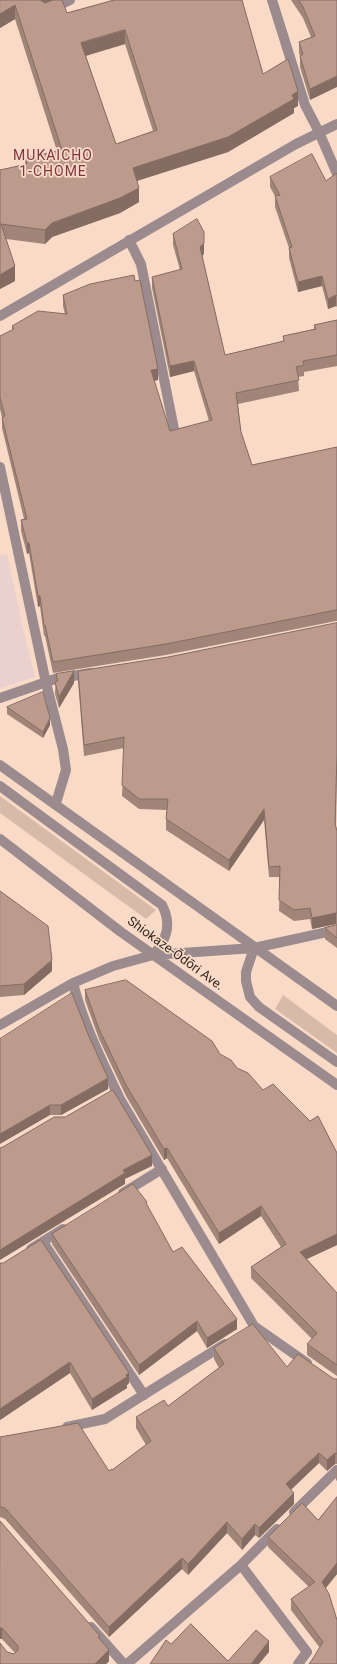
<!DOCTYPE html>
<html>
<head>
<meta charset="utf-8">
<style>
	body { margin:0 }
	canvas { display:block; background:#f8dac7 }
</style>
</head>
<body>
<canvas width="337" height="1664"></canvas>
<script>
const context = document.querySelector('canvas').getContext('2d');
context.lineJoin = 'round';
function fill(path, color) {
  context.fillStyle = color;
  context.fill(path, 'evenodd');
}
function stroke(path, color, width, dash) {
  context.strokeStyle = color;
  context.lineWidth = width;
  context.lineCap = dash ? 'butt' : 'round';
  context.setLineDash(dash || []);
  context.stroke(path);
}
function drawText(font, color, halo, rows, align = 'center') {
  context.font = font + ' Roboto,sans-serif';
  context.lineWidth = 3.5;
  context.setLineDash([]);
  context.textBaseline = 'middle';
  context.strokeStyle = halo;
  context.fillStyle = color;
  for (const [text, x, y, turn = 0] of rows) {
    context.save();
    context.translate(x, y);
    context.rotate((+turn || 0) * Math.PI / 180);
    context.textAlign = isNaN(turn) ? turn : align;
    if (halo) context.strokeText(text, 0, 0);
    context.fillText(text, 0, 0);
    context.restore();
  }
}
fill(new Path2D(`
	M7 554 23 629 35 677 0 688V555Z`), '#ead0cf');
fill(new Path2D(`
	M0 796 156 910 146 919 0 813Z
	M283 995 337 1035V1053L275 1009Z`), '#d7baa8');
stroke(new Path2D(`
	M272 0 305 105 319 132 337 174
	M51 9 70 0
	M129 240 141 264 174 429
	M0 316 296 144 337 124
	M0 467 46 683 63 749 66 770 56 803
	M0 698 55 679 91 673
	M0 765 337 1006
	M0 786 162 905C172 924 167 940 153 955
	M0 839 121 932 337 1085
	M254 948 246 972V981L250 997 259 1007 337 1062
	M73 983C83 1023 102 1061 120 1099L254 1326 307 1363
	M0 1025 73 983 113 966 153 955 254 948 337 930
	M123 1193 162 1169
	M43 1242 144 1395
	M31 1249 63 1229
	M67 1427 105 1419 225 1344
	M294 1512 337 1470
	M241 1565 307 1652 298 1664
	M91 1627 124 1664
	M127 1664 241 1565 277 1529`), '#9b8b8e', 10);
fill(new Path2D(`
	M0 0 67 13 111 1V0H242L263 74 298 106 294 108V113L228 152 137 181 139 202 120 213 52 237 45 244 6 239 15 281 0 289V170L25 165V158L57 151 15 19 0 28ZM125 44 153 131 116 144 86 56Z
	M291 0H337L310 100 300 67V56L299 53V42L311 37 303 18Z
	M337 173V307L336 306 328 309 322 286 298 292 289 258V248L275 207V196L270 187V177L326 181Z
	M173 234 204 254 202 256 225 355 283 341V336L314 329V325L337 320V366L304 372V376L298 377 299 391 238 404 241 432 252 465 337 447V621H336L166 655 53 673 45 636H44L40 606 38 607 29 553 27 554 21 531V520L24 519 2 428V418L0 409V336L12 330V326L65 314 63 306V295L158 380 154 381 170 431 209 421 194 371 170 377 152 288V277L180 270 173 245Z
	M337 623V766L336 825 337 831V924H336L312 929 310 919 294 921 279 911 280 877H269L264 820 229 871 166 830V819L167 810 139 809 122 796 124 748 84 756 78 682V671L168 657Z
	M56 674 74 683 59 708 55 694Z
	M7 707 50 725 43 738 7 714Z
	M0 891 52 971 24 995 0 997Z
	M337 925V948L325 939V928Z
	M85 990 220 1054 337 1153V1245L307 1259 337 1293V1376L307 1355V1344L312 1339 251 1278V1267L281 1247 261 1216 219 1244 167 1158 164 1160 126 1096 99 1039 85 1000Z
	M0 1039 108 1089 61 1115H50Z
	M147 1206 173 1252 237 1329 207 1348 197 1331 139 1375 52 1244V1234Z
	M0 1263 129 1383 127 1385V1388L92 1410 70 1373 0 1420Z
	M214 1348 334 1379H337V1464H335L327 1471 319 1463 291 1490 294 1504 259 1538 255 1535 242 1550 227 1533 188 1575 182 1569 109 1637 5 1519 0 1517V1437L109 1471 112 1470 146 1445 136 1428V1417L168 1406 219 1368 214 1359Z
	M337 1468V1481L336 1480V1470Z
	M337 1497V1574L325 1588 329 1594 337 1620V1664H309L312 1660 320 1648 291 1610V1599L309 1587 268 1547V1537L302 1503 318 1520Z
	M0 1521 100 1639 109 1661 106 1664H0L7 1652 14 1654 15 1653 2 1639H0Z`), '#a28579');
fill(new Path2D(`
	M39 0H54L40 7Z
	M15 5V19L0 28V14Z
	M125 30V44L81 57V43Z
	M337 76V87L310 100V89Z
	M298 91V106L294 108V113L228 152 133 182V168Z
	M139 188V202L120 213 52 237 45 244V230L52 223Z
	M204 243V254L200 257V247Z
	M15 266V281L0 289V275Z
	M322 276V286L298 292V282Z
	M336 295V306L328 309V299Z
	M194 361V371L170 377V366Z
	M158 369V380L151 381V370Z
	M27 543H29V553L27 554Z
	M38 596H40V606L38 607Z
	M74 671V683L59 708V697Z
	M50 718V725L43 738V732Z
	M264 809V820L229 871V860Z
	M336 913V924L312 929V918Z
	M52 960V971L24 995V984Z
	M108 1078V1089L61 1115V1105Z
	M50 1105V1115L0 1144V1134Z
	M167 1148V1158L164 1160V1149Z
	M152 1155V1166L125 1179V1184L0 1260V1250L123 1170Z
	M261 1206V1216L219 1244V1233Z
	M337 1234V1245L300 1262V1252Z
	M237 1319V1329L207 1348V1338Z
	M197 1321V1331L139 1375V1365Z
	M70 1362V1373L0 1420V1409Z
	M129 1373V1383L127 1385V1388L92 1410V1399Z
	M319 1453V1463L286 1494V1484Z
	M335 1453V1464L327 1471V1460Z
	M294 1493V1504L259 1538V1528Z
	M227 1522V1533L188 1575V1564Z
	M255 1524V1535L242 1550V1539Z
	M182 1558V1569L109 1637V1627Z
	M337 1563V1574L322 1593V1582Z
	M0 1628H2V1639H0Z
	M269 1641V1652L259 1664H251Z
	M109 1650V1661L106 1664H95Z`), '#846c63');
const building = new Path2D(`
	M0 0H40L45 3 53 0H62L67 13 114 0H242L263 74 288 59 298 91 292 95 294 99 228 137 133 168 139 188 120 198 52 223 45 230 1 224 15 266 0 275V170L27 164 25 158 62 150 15 5 0 14ZM125 30 157 130 116 144 81 43Z
	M299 0H337V76L310 89 300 56 303 54 299 42 315 36 303 7Z
	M312 154 326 181 337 173V296L336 295 328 299 322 276 298 282 289 248 292 247 275 196 280 195 270 177Z
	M197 219 204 232V243L200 247 225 355 284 341 283 336 316 329 314 325 337 320V355L303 361 304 365 296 367 299 380 236 393 241 432 252 465 337 447V610H336L166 644 53 662 45 625 44 626 40 596H38L29 543H27L21 520 27 519 2 418 5 416 0 398V336L14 329 12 326 38 311 67 314 63 295 90 284 134 275 135 281 140 280 158 369 151 370 170 431 212 420 194 361 170 366 152 277 182 269 173 234Z
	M337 623V755L335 824 337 831V913H336L312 918 310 908 294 910 279 900 280 866 269 867 264 809 229 860 166 819 168 799H139L122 785 124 737 84 745 78 671 168 657Z
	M74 671 59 697 55 682 58 681 56 674Z
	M43 692 50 718 43 732 7 707Z
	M0 891 48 926 52 960 24 984 0 986Z
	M337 925V938L325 928Z
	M126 980 212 1041 220 1054 231 1060 237 1068 248 1073 263 1090 273 1084 310 1121 318 1116 337 1153V1234L300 1252 337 1293V1365L307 1344 317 1333 251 1267 286 1244 261 1206 219 1233 167 1148 164 1149 126 1085 99 1029 85 990Z
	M72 993 88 1034 108 1078 61 1105H50L0 1134V1039Z
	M113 1090 152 1155 123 1170 125 1173 0 1250V1148L3 1147 54 1117H65Z
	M133 1184 147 1202 146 1203 173 1252 182 1247 237 1319 207 1338 197 1321 139 1365 52 1234Z
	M41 1240 129 1373 126 1375 127 1377 92 1399 70 1362 0 1409V1263H3Z
	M253 1324 287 1367 298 1354 334 1379H337V1454L335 1453 327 1460 319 1453 286 1484 294 1493 259 1528 255 1524 242 1539 227 1522 188 1564 182 1558 109 1627 5 1508 0 1507V1437L78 1423 109 1471 112 1469V1470L151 1441 136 1417 164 1400 168 1406 224 1364 214 1348Z
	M337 1497V1563L322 1582 329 1594 337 1620V1664H309L312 1660 323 1642 291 1599 315 1582 268 1537 302 1503 318 1520Z
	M0 1521 100 1636 98 1637 109 1650 95 1664H0V1643L7 1652 14 1654 18 1650V1646L2 1628H0Z
	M191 1624 228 1661 256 1630 269 1641 251 1664H150L166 1640 171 1644Z`);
fill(building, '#bc9b8d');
stroke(building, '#846c63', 1);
drawText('13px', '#332720', '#f8dac7', [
	["Shiokaze-Ōdōri Ave.",175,954,36]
]);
context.letterSpacing = '1px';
drawText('14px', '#7e3643', '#f8dac7', [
	["MUKAICHO",53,156],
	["1-CHOME",53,172]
]);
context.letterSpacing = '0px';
</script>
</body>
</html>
